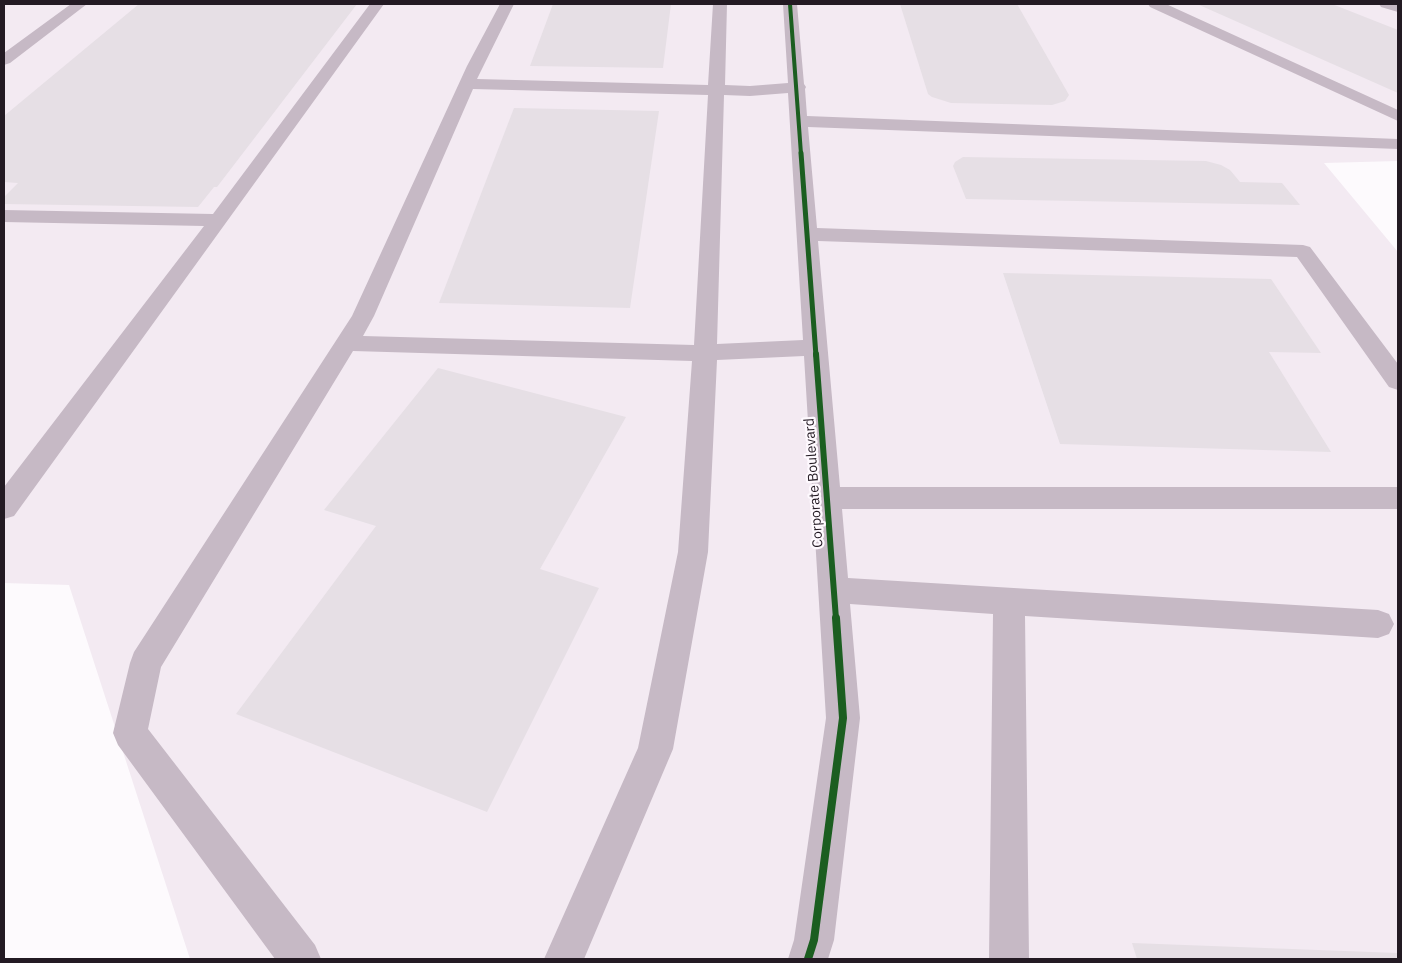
<!DOCTYPE html>
<html>
<head>
<meta charset="utf-8">
<style>
	body { margin:0 }
	#map { position:relative; width:1402px; height:963px; overflow:hidden; background:#fdfafd; font-family:"IBM Plex Sans",sans-serif }
	canvas { display:block }
	.frame { position:absolute; inset:0; border:5px solid #231a23; pointer-events:none }
</style>
</head>
<body>
<div id="map">
<canvas width="1402" height="963"></canvas>
<div class="frame"></div>
</div>
<script>
const context = document.querySelector('canvas').getContext('2d');
context.lineJoin = 'round';
function fill(path, color) {
  context.fillStyle = color;
  context.fill(path, 'evenodd');
}
function stroke(path, color, width, dash) {
  context.strokeStyle = color;
  context.lineWidth = width;
  context.lineCap = dash ? 'butt' : 'round';
  context.setLineDash(dash || []);
  context.stroke(path);
}
function drawText(font, color, halo, rows, align = 'center') {
  context.font = font + ' "IBM Plex Sans",sans-serif';
  context.lineWidth = 4.5;
  context.setLineDash([]);
  context.textBaseline = 'middle';
  context.strokeStyle = halo;
  context.fillStyle = color;
  for (const [text, x, y, turn = 0] of rows) {
    context.save();
    context.translate(x, y);
    context.rotate((+turn || 0) * Math.PI / 180);
    context.textAlign = isNaN(turn) ? turn : align;
    if (halo) context.strokeText(text, 0, 0);
    context.fillText(text, 0, 0);
    context.restore();
  }
}
fill(new Path2D(`
	M4 4H1398V161L1324 163 1398 252V959H190L69 585 4 583Z`), '#f3eaf2');
fill(new Path2D(`
	M139 4H357L217 187H214L198 207 4 204V197L18 183 4 182V116Z
	M553 4H671L663 68 530 66Z
	M900 4H1017L1069 95 1065 101 1052 105 951 103 932 97 928 94Z
	M1197 4H1332L1398 30V93Z
	M514 108 659 111 630 308 439 303Z
	M963 157 1206 161 1221 165 1230 170 1240 182 1282 183 1300 205 966 199 953 166 955 162Z
	M1003 273 1271 279 1321 353 1269 352 1331 452 1060 444Z
	M438 368 626 417 540 569 599 588 487 812 236 714 376 526 324 510Z
	M1132 943 1398 953V959H1137Z`), '#e6dfe5');
fill(new Path2D(`
	M71 4H87L10 63 4 65V53Z
	M370 4H384L14 516 4 519V487L204 226 4 222V210L213 214Z
	M500 4H514L477 79 708 85 713 4H727L725 85 750 86 788 83 783 4H797L804 84 806 87 805 89 807 116 1398 139V149L808 127 817 228 1303 245 1310 247 1398 364V390L1389 387 1297 257 818 241 840 487H1398V509H842L848 578 1378 610 1389 614 1394 624 1389 634 1378 638 1025 616 1029 959H989L993 614 850 604 860 718 834 940 828 959H788L794 940 826 718 804 356 717 360 708 552 673 749 584 959H544L638 748 678 552 692 361 353 351 161 667 148 729 315 945 321 959H275L118 745 113 733 130 663 134 652 352 316 467 66ZM473 89 708 95 694 345 363 336 374 316ZM788 93 803 340 717 344 724 95 750 96Z
	M1148 4H1166L1398 110V121L1150 7Z
	M1379 4H1398V12L1381 7Z`), '#c6b9c5');
stroke(new Path2D(`
	M790 4 801 154`), '#1b5e20', 4);
stroke(new Path2D(`
	M801 153 816 356`), '#1b5e20', 5);
stroke(new Path2D(`
	M816 354 836 619`), '#1b5e20', 6);
stroke(new Path2D(`
	M808 959 814 940 843 718 836 618`), '#1b5e20', 8);
drawText('14px', '#231a23', '#fef9fe', [
	["Corporate Boulevard",814,483,-94]
]);
</script>
</body>
</html>
